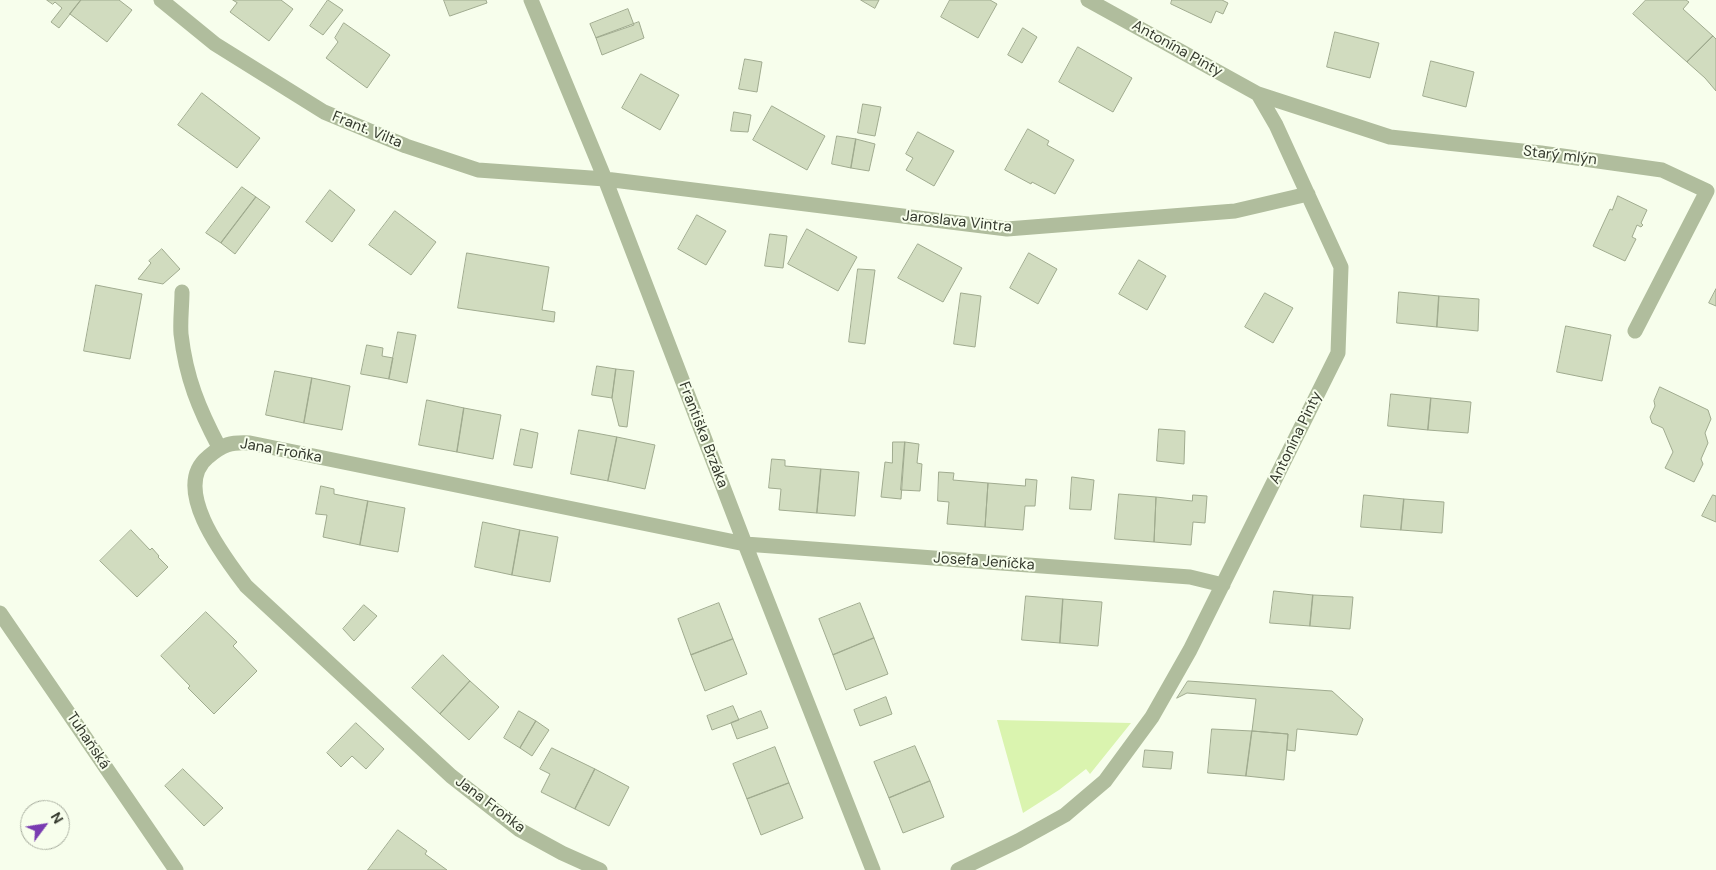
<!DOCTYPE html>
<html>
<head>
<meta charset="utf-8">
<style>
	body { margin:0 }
	#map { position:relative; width:1716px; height:870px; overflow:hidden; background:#f7feec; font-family:"DM Sans",sans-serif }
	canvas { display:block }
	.north { position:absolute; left:20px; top:800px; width:50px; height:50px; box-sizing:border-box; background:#f7feec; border:1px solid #a9afa0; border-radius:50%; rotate:59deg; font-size:14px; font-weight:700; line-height:20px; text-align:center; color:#34392d }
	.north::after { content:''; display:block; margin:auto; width:18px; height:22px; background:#793bb1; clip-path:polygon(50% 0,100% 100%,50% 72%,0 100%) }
</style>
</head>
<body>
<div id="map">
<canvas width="1716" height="870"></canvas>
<div class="north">N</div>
</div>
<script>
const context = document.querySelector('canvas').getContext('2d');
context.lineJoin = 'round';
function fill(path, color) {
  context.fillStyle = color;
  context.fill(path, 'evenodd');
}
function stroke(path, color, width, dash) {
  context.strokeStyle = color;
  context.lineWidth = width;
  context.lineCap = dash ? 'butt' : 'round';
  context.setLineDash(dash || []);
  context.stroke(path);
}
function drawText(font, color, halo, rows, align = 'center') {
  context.font = font + ' "DM Sans",sans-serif';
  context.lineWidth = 4;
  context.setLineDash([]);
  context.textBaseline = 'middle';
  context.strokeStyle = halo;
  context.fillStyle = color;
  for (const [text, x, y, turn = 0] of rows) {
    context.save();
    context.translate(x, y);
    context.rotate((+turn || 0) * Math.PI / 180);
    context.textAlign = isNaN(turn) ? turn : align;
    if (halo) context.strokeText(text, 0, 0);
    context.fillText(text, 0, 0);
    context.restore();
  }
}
fill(new Path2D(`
	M997 720 1131 723 1090 774 1086 769 1059 790 1023 813Z`), '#daf4af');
const building = new Path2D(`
	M47 0H81L59 28 51 22 62 8 55 2 53 4Z
	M81 0H119L132 10 107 42 70 14Z
	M233 0H281L293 9 269 41 230 12 237 3Z
	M328 0 343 10 323 35 310 26Z
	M444 0H486L487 3 450 16Z
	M861 0H879L875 8Z
	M950 0H990L997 4 978 38 941 17Z
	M1172 0H1222L1228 3 1223 14 1216 11 1211 23 1171 4Z
	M1646 0H1686L1689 2 1683 9 1713 36 1687 62 1633 14Z
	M628 9 634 25 596 38 590 24Z
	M639 22 644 38 602 55 596 38Z
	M344 23 390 55 367 88 326 58 338 42 335 38Z
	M1023 28 1037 37 1022 63 1008 55Z
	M1335 32 1379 43 1370 78 1327 67Z
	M1713 36 1716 39V91L1705 78 1687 62Z
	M1078 47 1132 78 1113 112 1059 82Z
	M745 59 762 62 757 92 739 89Z
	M1431 61 1474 72 1466 107 1423 96Z
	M641 74 679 95 660 130 622 108Z
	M202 93 260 138 237 168 178 125Z
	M863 104 881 107 875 136 858 133Z
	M772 106 825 136 807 170 753 140Z
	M734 112 751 115 748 132 731 131Z
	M1028 129 1049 141 1047 145 1074 160 1055 194 1032 182 1031 184 1005 170Z
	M918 132 954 151 934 186 906 170 913 158 906 154Z
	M837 136 856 139 851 168 832 164Z
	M856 139 875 144 869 171 851 168Z
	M242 187 256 197 221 243 206 233Z
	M330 190 355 210 332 242 306 222Z
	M1618 196 1647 210 1641 223 1643 225 1641 227 1637 225 1632 237 1636 239 1625 261 1593 246 1610 209 1612 210Z
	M256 197 270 207 235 254 221 243Z
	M395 211 436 242 411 275 369 245Z
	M697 215 726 231 706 265 678 249Z
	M807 229 857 257 838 291 788 264Z
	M770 234 787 236 783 268 765 266Z
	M918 244 962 268 943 302 898 278Z
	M162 249 180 269 163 284 138 279 151 263 149 261Z
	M467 253 549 267 542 310 555 312 554 322 458 308Z
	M1029 253 1057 269 1038 304 1010 288Z
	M1139 260 1166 276 1147 310 1119 294Z
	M858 269 875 270 865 344 849 342Z
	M96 285 142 294 130 359 84 351Z
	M1716 289V306L1709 303Z
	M1399 292 1439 296 1437 327 1397 323Z
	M961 293 981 296 975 347 954 344Z
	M1265 293 1293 308 1273 343 1245 327Z
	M1439 296 1479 299 1478 331 1437 327Z
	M1566 326 1611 335 1602 381 1557 372Z
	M398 332 416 335 407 383 389 379Z
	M367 345 383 348 382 356 393 358 389 379 361 374Z
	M597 366 616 369 612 398 592 395Z
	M616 369 634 371 627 427 619 426 612 398Z
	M275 371 312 378 304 423 266 415Z
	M312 378 350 386 342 430 304 423Z
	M1660 387 1708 410 1711 419 1705 433 1708 443 1701 459 1703 464 1694 482 1665 468 1673 452 1663 428 1652 423 1650 417 1655 406 1654 401Z
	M1391 394 1431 398 1428 430 1388 426Z
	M1431 398 1471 402 1468 433 1428 430Z
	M427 400 464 408 457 452 419 445Z
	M464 408 501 415 493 459 457 452Z
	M521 429 538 433 532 468 514 465Z
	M1159 429 1185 431 1184 464 1157 461Z
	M579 430 617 437 608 481 571 474Z
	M617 437 655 445 645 489 608 481Z
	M893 442H905L901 499 881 497 885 462 892 463Z
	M905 442 919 444 917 463 922 464 920 491 901 490Z
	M772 459 785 460V466L821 469 817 513 779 510 781 489 769 488Z
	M821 469 859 472 855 516 817 513Z
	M939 472 954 473 953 480 988 483 985 527 947 524 949 502 938 501Z
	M1072 477 1094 480 1091 510 1070 509Z
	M1026 479 1037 480 1035 506H1025L1023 530 985 527 988 483 1025 486Z
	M321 486 334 489V494L368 501 360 545 323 537 327 515 316 514Z
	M1119 494 1156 497 1154 542 1115 539Z
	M1193 495 1207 496 1205 523 1193 522 1191 545 1154 542 1156 497 1192 501Z
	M1364 495 1404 499 1401 530 1361 527Z
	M1713 495 1716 496V522L1702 516Z
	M1404 499 1444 502 1442 533 1401 530Z
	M368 501 405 508 398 552 360 545Z
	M483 522 520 530 512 575 475 567Z
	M131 530 150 550 152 548 159 556 158 557 168 567 137 597 100 561Z
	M520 530 558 537 550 582 512 575Z
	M1274 591 1313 595 1310 626 1270 623Z
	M1313 595 1353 597 1350 629 1310 626Z
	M1026 596 1063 599 1060 643 1022 640Z
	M1063 599 1102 602 1098 646 1060 643Z
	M719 603 733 639 691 655 678 619Z
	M860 603 874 638 833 655 819 619Z
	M364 605 377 616 354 641 343 629Z
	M206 612 237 642 233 646 257 671 214 714 188 688 190 686 161 656Z
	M874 638 888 674 846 690 833 655Z
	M733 639 747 674 705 691 691 655Z
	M443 655 470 681 440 714 412 688Z
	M470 681 499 707 469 740 440 714Z
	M1188 681 1332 691 1363 719 1357 735 1297 729 1295 751 1287 750 1288 734 1252 731 1256 699 1187 693 1177 698Z
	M886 697 892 714 860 726 854 710Z
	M733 706 739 720 712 730 707 716Z
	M519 711 536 721 520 748 504 738Z
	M761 711 768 728 737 739 731 723Z
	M536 721 549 730 532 756 520 748Z
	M356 723 384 749 366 769 352 756 341 767 327 753Z
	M1212 729 1252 731 1246 776 1208 773Z
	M1252 731 1288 734 1284 780 1246 776Z
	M915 746 930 781 889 798 874 762Z
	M775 747 789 783 747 799 733 764Z
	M552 748 595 769 575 809 541 792 550 774 540 769Z
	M1145 750 1173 752 1171 769 1143 767Z
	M183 769 223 808 204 826 165 786Z
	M595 769 629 787 609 826 575 809Z
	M930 781 944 817 903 833 889 798Z
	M789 783 803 818 761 835 747 799Z
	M398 830 427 851 425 854 447 870H368Z`);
fill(building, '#d1dcbf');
stroke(building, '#a0ab8f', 1);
stroke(new Path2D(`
	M161 0 215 44 324 112 406 146 478 170 605 179 1007 229 1235 211 1308 194
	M531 0 605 179 745 544 873 870
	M1258 94 1390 137 1541 153 1662 170 1707 191 1635 331
	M182 292C182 306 180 320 181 334 186 378 199 409 219 447
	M0 613 176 870
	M600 870 562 853 520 830 451 776 246 586C225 558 170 488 208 457 223 444 231 442 250 443L745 544 1190 577 1223 585
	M958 870 1018 841 1065 815 1105 781 1152 717 1190 650 1338 353 1341 267 1276 125 1258 94 1088 0`), '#b0bd9d', 15);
drawText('15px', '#34392d', '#f7feec', [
	["Antonína Pinty",1177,49,29],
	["Frant. Vilta",367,130,22],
	["Starý mlýn",1560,156,7],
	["Jaroslava Vintra",957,222,6],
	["Františka Brzáka",703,435,69],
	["Antonína Pinty",1296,438,-64],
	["Jana Froňka",281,451,10],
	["Josefa Jeníčka",984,562,4],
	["Tuhaňská",88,741,56],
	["Jana Froňka",490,805,37]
]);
</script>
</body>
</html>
